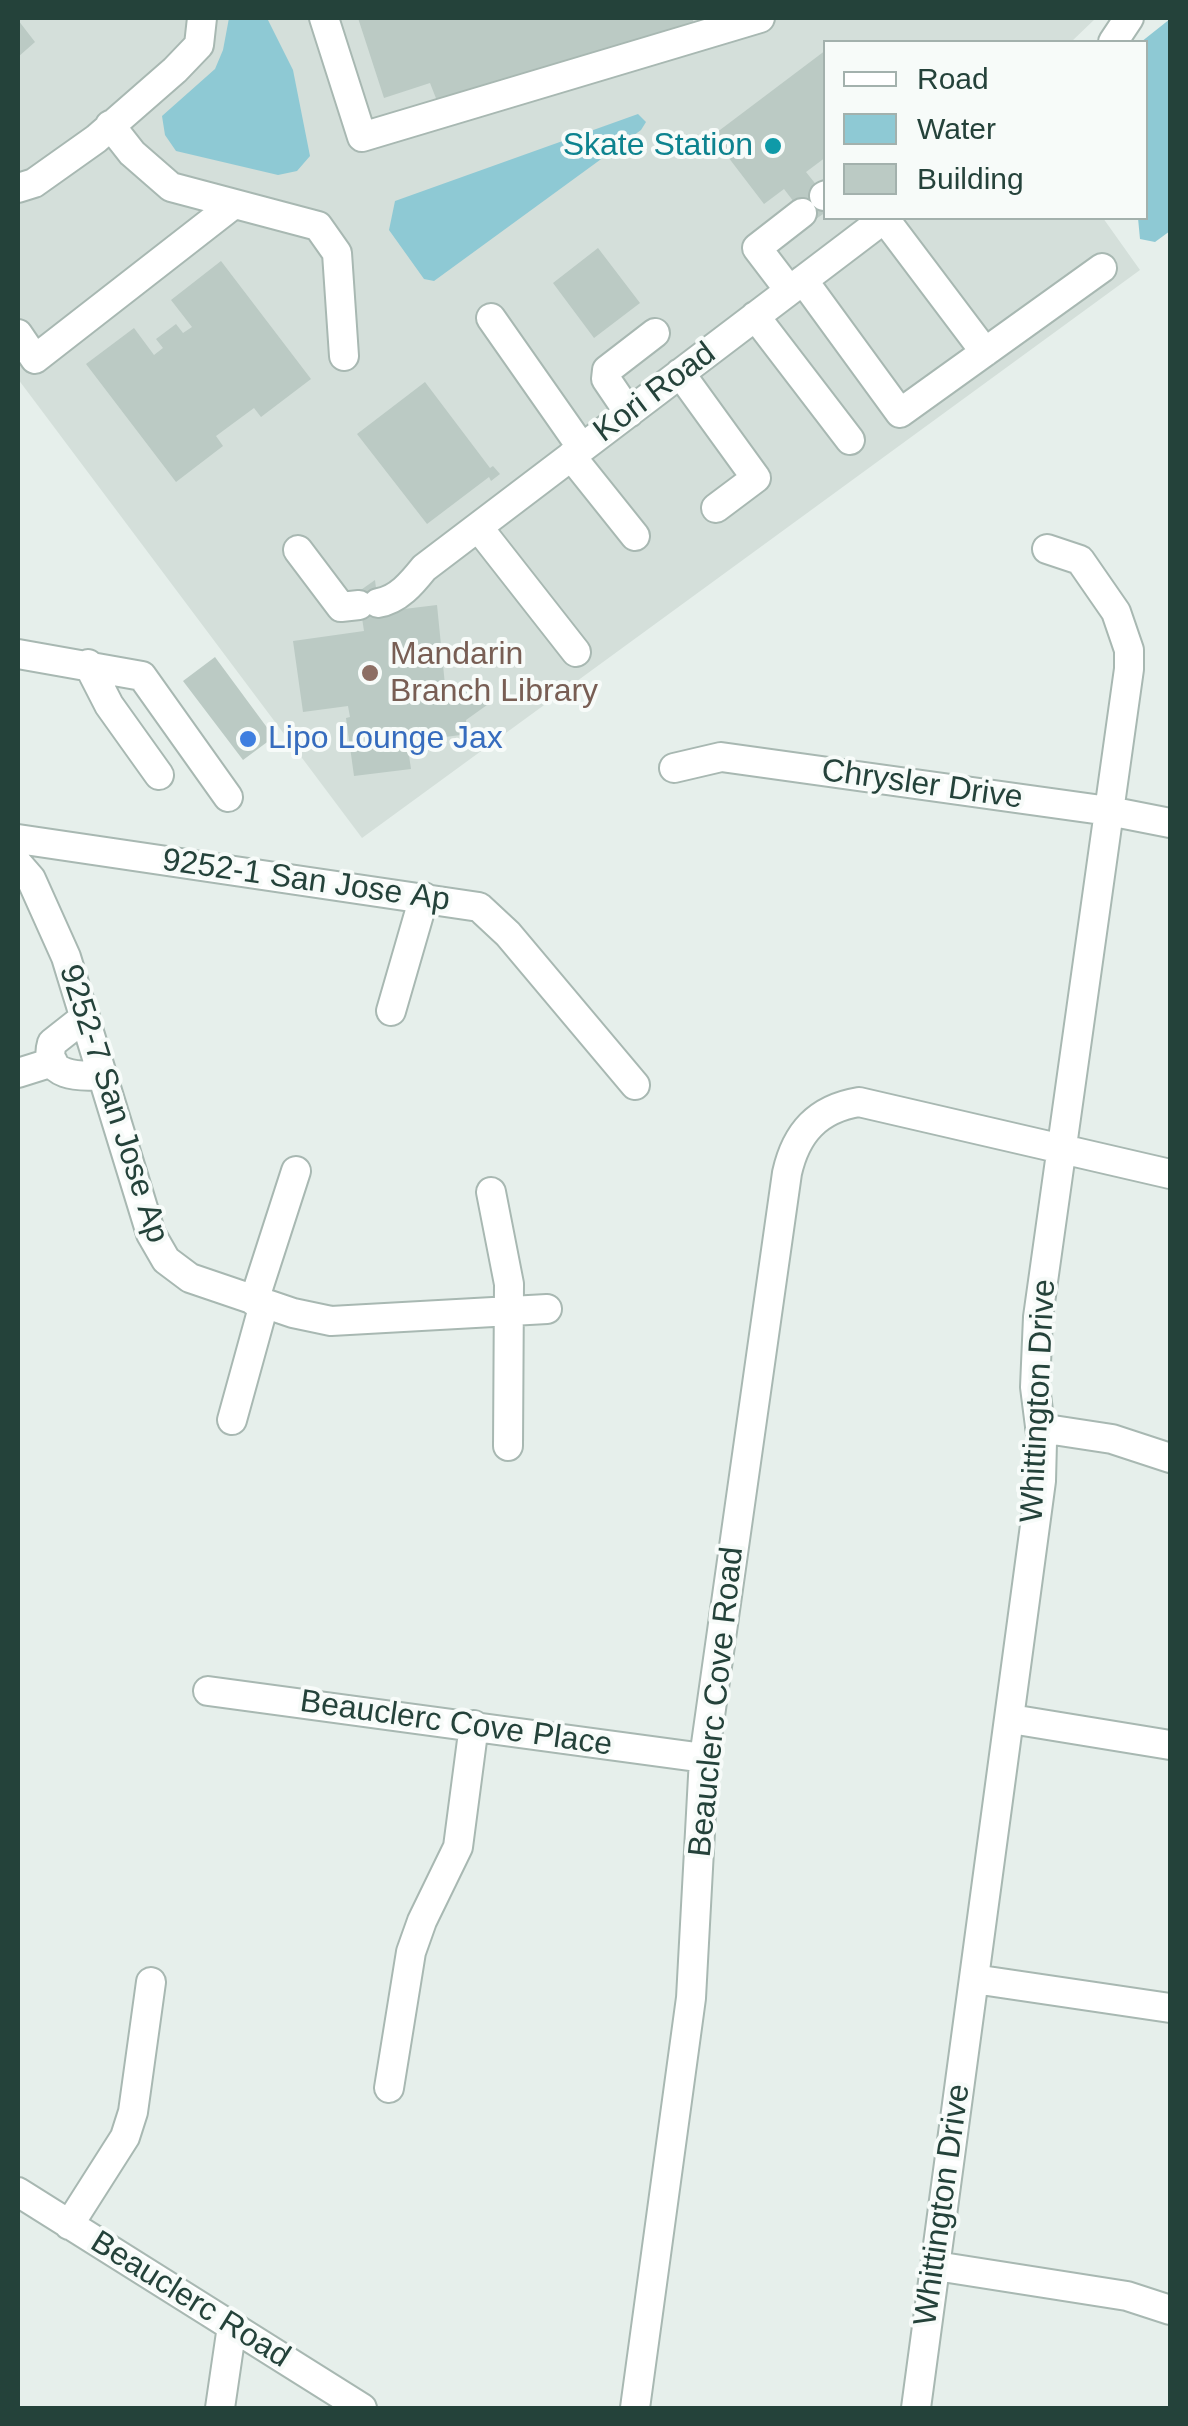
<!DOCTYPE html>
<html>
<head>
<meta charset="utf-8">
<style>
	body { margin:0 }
	#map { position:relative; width:1188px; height:2426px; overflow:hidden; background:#e6efeb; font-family:Arial,sans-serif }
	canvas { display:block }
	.frame { position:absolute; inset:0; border:20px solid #24423a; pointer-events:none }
	.legend { position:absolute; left:823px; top:40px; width:325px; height:180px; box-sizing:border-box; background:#f7fbf9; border:2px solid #a3b1ad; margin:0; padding:12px 18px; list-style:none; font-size:30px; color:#24423a }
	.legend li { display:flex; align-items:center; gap:20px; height:50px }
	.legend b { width:50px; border:2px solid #a3b1ad }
</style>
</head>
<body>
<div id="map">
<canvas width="1188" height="2426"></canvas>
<div class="frame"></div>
<ul class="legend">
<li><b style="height:12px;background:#fff"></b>Road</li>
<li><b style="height:28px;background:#8ec9d4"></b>Water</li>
<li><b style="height:28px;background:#bbcac4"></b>Building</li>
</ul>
</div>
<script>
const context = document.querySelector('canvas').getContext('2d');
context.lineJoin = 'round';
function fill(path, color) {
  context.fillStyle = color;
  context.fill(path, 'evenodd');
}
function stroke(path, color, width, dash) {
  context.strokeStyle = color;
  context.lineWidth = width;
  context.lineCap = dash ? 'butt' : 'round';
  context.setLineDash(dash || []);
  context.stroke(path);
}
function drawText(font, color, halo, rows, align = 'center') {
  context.font = font + ' Arial,sans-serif';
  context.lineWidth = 8;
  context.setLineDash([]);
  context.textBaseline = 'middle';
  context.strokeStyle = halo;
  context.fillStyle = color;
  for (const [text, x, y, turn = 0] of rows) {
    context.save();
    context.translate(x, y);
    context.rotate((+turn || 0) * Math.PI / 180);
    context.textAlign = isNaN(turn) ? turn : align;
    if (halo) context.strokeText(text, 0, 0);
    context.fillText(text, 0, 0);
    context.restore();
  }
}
fill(new Path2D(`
	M18 18H1096L1071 42H826V218H1103L1140 270 362 838 18 379Z`), '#d4dfda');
fill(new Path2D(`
	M229 18H267L293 70 310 156 297 171 278 175 176 151 165 135 162 116 215 69 223 50Z
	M1170 19V231L1155 242 1140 239 1138 218H1146V42H1141Z
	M638 114 646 122 641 130 434 281 424 279 389 230 395 201Z`), '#8ec9d4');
fill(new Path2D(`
	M358 18H692L695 26 439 106 430 83 384 98Z
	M18 20 35 42 18 57Z
	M826 50V157L806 172 826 197V212L810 223 784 189 764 204 712 136Z
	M598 248 640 303 594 338 553 283Z
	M221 261 311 379 261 417 254 408 216 436 223 446 176 482 86 364 134 328 154 355 163 348 156 339 176 324 183 333 192 327 171 300Z
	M425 382 490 468 493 466 500 474 491 481 489 477 427 524 357 434Z
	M375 580 379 612 437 605 445 685 469 682 487 705 466 720 468 734 407 742 411 769 354 776 346 718 350 717 348 706 303 712 293 641 364 631 358 592Z
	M215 657 274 737 243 760 183 681Z`), '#bbcac4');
const minor = new Path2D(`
	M324 18 362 137 760 18
	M1113 42 1129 18
	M110 125 132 153 171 187 318 226 337 253 344 356
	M18 188 34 183 96 139 175 70 199 45 202 18
	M824 196 826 195
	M884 218 985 352
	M803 280 900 413 1102 268
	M789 290 757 248 802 213
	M755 316 850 440
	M491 318 582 448
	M18 334 35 359 234 204
	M680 373 756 478 716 508
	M629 413 606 379 607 370 655 333
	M571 456 635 536
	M478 527 576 652
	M298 550 341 607 359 605
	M378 603C398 600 412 583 424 568L885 218
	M18 654 142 676 228 797
	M88 664 109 705 159 775
	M674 768 721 757 1109 811 1170 823
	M18 839 479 907 508 934 635 1085
	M18 864 31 879 66 957 151 1234 166 1260 190 1278 293 1313 331 1321 547 1309
	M391 1011 424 897
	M85 1017 52 1043C42 1077 80 1077 103 1075
	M18 1073 53 1062
	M491 1192 509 1284 508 1446
	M254 1301 296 1171
	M232 1420 264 1304
	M1040 1428 1112 1439 1170 1458
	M208 1691 704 1758
	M1011 1719 1170 1745
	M974 1979 1170 2008
	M389 2088 411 1952 422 1921 458 1847 474 1725
	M18 2192 362 2408
	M69 2225 125 2137 133 2112 151 1982
	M936 2266 1127 2296 1170 2310
	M220 2408 232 2326
	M635 2408 691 1998 704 1758 787 1173C796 1133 817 1109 859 1102L1170 1174
	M916 2408 1041 1481 1042 1442 1035 1387 1038 1317 1129 669V650L1116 612 1080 560 1047 549`);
stroke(minor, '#a8b8b2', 32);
stroke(minor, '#fff', 28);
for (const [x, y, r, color] of [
	[773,146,10,"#0f9aa8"],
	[370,673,10,"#8d6e63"],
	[248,739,10,"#3f7fe0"]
]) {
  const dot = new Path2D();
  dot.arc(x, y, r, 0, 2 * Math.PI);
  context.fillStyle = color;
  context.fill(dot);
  stroke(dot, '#f7fbf9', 4);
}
drawText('32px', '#0d838f', '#f7fbf9', [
	["Skate Station",753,146]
], 'right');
drawText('32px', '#24423a', '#f7fbf9', [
	["Kori Road",655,393,-37],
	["Chrysler Drive",922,785,8],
	["9252-1 San Jose Ap",306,881,8],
	["9252-7 San Jose Ap",113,1104,72],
	["Whittington Drive",1039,1401,-87],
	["Beauclerc Cove Road",717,1702,-84],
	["Beauclerc Cove Place",456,1724,8],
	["Whittington Drive",943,2205,-82],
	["Beauclerc Road",190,2300,32]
]);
drawText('32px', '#785e54', '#f7fbf9', [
	["Mandarin",390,655],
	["Branch Library",390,692]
], 'left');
drawText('32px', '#366cbe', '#f7fbf9', [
	["Lipo Lounge Jax",268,739]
], 'left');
</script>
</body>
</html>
